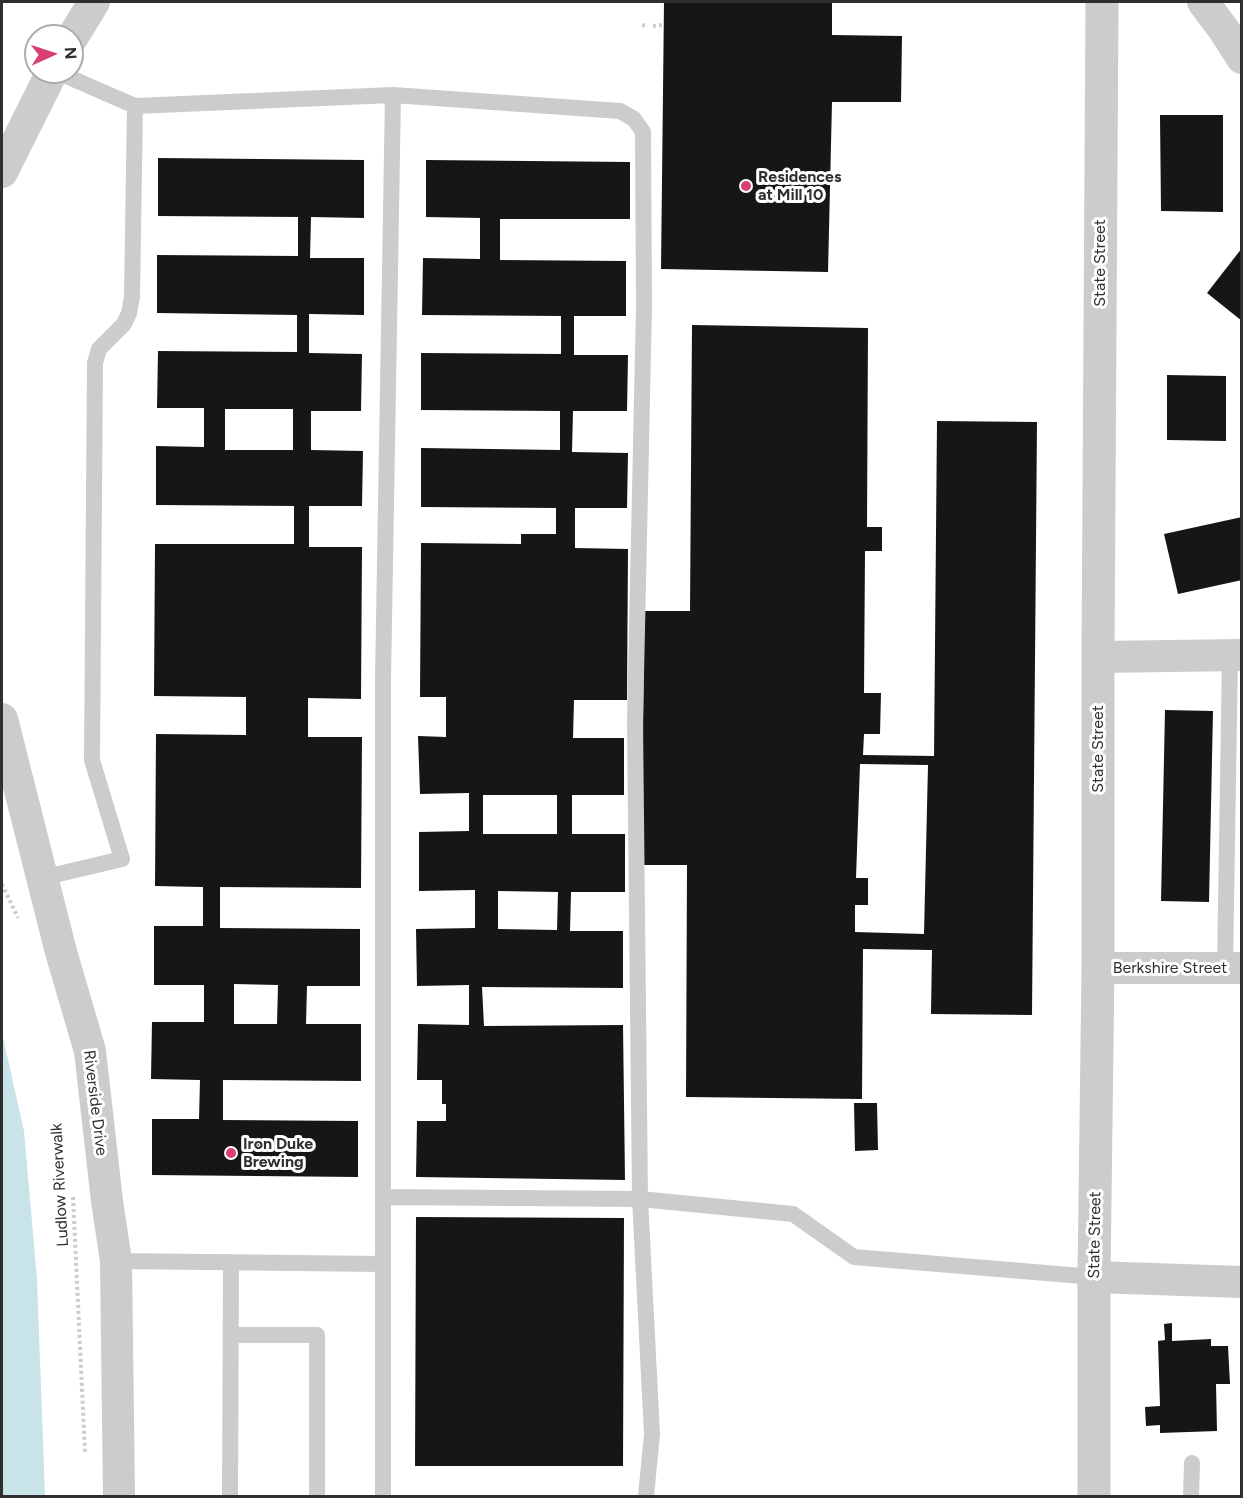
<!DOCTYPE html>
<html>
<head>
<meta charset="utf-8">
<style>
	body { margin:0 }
	#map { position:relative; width:1243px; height:1498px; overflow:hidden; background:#fff; font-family:Figtree,sans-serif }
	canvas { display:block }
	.frame { position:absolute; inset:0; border:3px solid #2f2f2f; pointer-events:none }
	.north { position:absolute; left:24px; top:24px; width:60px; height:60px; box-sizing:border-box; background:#fff; border:2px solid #acacac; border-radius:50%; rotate:87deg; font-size:16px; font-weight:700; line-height:24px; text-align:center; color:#2f2f2f }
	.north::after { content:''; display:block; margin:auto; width:21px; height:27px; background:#d93f70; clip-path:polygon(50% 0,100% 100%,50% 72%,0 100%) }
</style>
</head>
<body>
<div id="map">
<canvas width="1243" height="1498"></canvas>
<div class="frame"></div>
<div class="north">N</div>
</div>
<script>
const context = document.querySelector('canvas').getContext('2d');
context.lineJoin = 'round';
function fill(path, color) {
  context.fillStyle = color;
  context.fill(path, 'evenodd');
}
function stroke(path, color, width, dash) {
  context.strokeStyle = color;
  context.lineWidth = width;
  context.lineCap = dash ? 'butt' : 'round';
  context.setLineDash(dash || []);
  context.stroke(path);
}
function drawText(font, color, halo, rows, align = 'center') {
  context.font = font + ' Figtree,sans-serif';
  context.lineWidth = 6;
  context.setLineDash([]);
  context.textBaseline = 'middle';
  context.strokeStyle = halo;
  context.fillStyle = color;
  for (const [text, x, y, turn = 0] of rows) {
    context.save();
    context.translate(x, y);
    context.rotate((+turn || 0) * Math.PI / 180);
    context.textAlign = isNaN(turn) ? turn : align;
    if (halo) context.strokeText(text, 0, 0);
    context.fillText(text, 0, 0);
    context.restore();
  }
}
fill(new Path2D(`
	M2 1033 24 1131 37 1279 45 1496H2Z`), '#c9e4e8');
fill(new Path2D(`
	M664 2H832V35L902 36 901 102H832L828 272 661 269Z
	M1160 115H1223V212L1161 211Z
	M158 158 364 160V218L311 217 310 258H364V315L309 314V353L362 354 361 411H311V450L363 451 362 506H309V547H362L361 699 308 698V737H362L361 888 220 887V928L360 929V986H307L306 1024H361V1081L223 1080V1120L358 1121V1177L152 1175V1119H199L200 1080 151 1079 152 1022H204V985H154V926H203V887L155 886 156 734 246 735V697L154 696 155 544H294V506L156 505V446L204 447V408H157L158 351 297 352V315L157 313V255L298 256V217L158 216ZM225 409H293V450H225ZM234 984 278 985 277 1024H234Z
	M426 160 630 162V219H500V260L626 261V316H574V355H628L627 411H573L572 452 628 453 627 508H575V548L628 549 627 700H574L573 738H624V795H572V834H625V892H571L570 931H623V988L482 987 484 1026 623 1025 625 1180 416 1177 417 1121H446V1104H442V1080H417L418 1024 469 1025V985L417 986 416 929 475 928V890L419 891V832L469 831V793L420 794 418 736 446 737V697H420L421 543 521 544V534H556V508L421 507V448L560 450V411L421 410V353L561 354V316L422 315 423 258 480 259V218L426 217ZM483 795H557V834H483ZM498 891 558 892 557 930 498 929Z
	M1242 248V321L1207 293Z
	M692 325 868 328 867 527H882V551H865L864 693H881L880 734H864L863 755 934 756 937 421 1037 422 1032 1015 931 1014 932 950 863 949 862 1099 686 1097 687 865H642L644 611H690ZM860 764 928 765 924 934 855 932V905H868V878H856Z
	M1167 375 1226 376V441L1167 440Z
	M1242 517V580L1178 594 1164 534Z
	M1165 710 1213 711 1209 902 1161 901Z
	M854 1103H877L878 1150 855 1151Z
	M416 1217 624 1218 623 1466H415Z
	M1172 1323V1341L1211 1339V1346H1228L1230 1384H1216L1217 1431 1160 1433V1425L1146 1426 1145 1407 1160 1406 1158 1341 1165 1340 1164 1324Z`), '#161616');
stroke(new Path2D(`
	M642 25 648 26
	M653 26 662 25
	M2 884 18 918
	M73 1197 85 1453`), '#ccc', 4, [3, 3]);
stroke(new Path2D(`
	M57 72 135 106 393 95 383 679V1496
	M393 95 620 111 634 119 643 132 644 306 635 721 640 1199 652 1434 646 1496
	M42 878 122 859 92 760 95 363 99 349 124 324 129 313 132 297 135 106
	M1225 968 1230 655
	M383 1197 640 1199 793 1214 854 1257 1094 1277
	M116 1261 383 1264
	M231 1335H317V1496
	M230 1496 231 1262
	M1191 1496 1192 1463`), '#ccc', 16);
stroke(new Path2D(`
	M1203 2 1224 30 1242 58
	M72 38 94 2
	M2 172 52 72
	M1098 657 1242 655
	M2 719 61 952 90 1051 107 1201 116 1261 119 1496
	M1098 968H1242
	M1094 1277 1242 1282`), '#ccc', 32);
stroke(new Path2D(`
	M1094 1496V1277L1098 968V657L1102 2`), '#ccc', 33);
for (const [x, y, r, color] of [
	[746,186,6,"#d93f70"],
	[231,1153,6,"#d93f70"]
]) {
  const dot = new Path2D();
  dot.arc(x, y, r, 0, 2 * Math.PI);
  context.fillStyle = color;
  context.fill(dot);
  stroke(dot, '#fff', 2);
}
drawText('bold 16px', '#2f2f2f', '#fff', [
	["Residences",758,177],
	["at Mill 10",758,195],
	["Iron Duke",243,1144],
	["Brewing",243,1162]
], 'left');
drawText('16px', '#2f2f2f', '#fff', [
	["State Street",1100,263,-90],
	["State Street",1098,749,-90],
	["Berkshire Street",1170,968],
	["Riverside Drive",95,1103,83],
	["Ludlow Riverwalk",60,1185,-93],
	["State Street",1095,1235,-89]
]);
</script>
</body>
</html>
